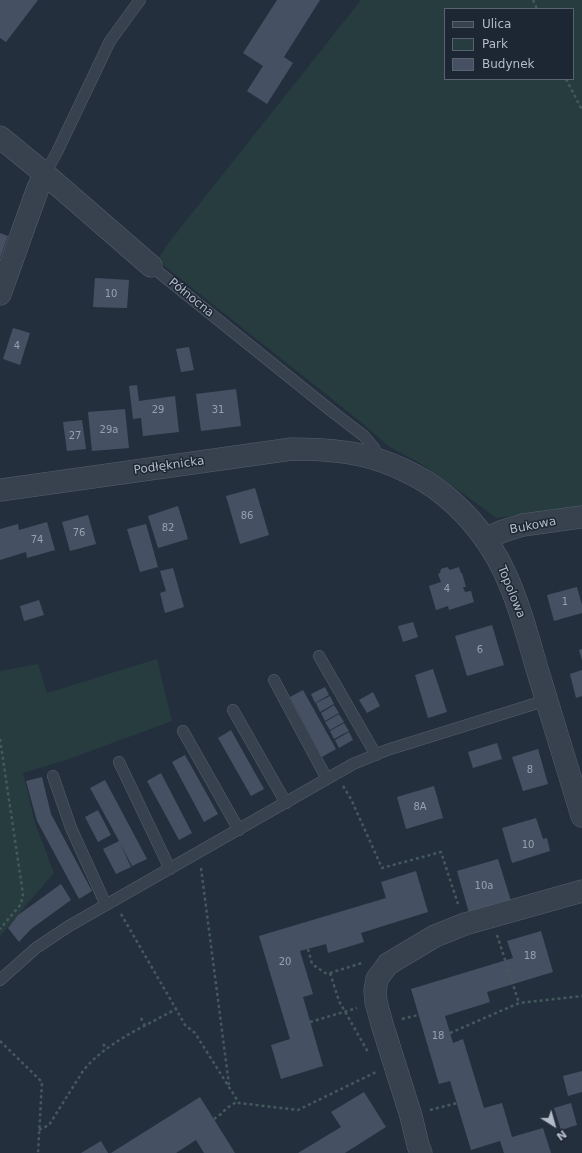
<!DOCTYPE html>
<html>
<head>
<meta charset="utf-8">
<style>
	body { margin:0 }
	#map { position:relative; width:582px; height:1153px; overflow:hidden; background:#242f3e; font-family:"DejaVu Sans",sans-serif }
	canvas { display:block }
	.legend { position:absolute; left:444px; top:8px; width:130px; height:72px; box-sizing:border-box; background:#1d2633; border:1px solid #59626f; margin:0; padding:5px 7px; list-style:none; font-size:12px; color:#b4bcc9 }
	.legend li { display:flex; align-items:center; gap:8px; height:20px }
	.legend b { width:20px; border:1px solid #59626f }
	.north { position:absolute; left:534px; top:1105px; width:40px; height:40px; -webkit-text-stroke:3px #1d2633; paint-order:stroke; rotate:143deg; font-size:11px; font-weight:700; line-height:16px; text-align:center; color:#b4bcc9 }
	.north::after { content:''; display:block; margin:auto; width:14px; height:18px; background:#b4bcc9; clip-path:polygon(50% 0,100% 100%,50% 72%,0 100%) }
</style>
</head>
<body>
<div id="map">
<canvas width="582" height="1153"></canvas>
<ul class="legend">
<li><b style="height:5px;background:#38414e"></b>Ulica</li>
<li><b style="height:11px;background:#263c3f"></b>Park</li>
<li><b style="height:11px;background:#455162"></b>Budynek</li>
</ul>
<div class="north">N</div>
</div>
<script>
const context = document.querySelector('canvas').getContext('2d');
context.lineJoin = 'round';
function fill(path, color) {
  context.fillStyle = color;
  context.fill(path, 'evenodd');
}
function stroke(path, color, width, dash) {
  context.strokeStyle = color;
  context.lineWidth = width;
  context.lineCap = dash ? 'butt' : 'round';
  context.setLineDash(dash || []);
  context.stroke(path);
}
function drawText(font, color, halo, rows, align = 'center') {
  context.font = font + ' "DejaVu Sans",sans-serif';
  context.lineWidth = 3;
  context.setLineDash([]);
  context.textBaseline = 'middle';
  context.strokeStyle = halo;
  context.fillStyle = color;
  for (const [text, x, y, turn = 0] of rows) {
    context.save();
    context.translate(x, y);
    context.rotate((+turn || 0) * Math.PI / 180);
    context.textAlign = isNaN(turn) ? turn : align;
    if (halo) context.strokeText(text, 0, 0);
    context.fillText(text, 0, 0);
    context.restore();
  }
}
fill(new Path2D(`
	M361 0H582V507L496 518 479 505 420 463 388 446 361 422 157 260 170 241ZM445 9H573V79H445Z
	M157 659 172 721 69 759 23 773 35 823 54 873 0 936V671L38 664 47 693Z`), '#263c3f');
fill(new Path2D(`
	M0 0H38L6 42 0 38Z
	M277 0H320L284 57 293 63 267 104 247 91 263 66 243 53Z
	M0 233 8 236 0 258Z
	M95 278 129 280 127 308 93 307Z
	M13 328 30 333 20 365 3 359Z
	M189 347 194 370 181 372 176 349Z
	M137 385 139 401 175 396 179 432 143 436 141 418 133 419 129 386Z
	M236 389 241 426 201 431 196 394Z
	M125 409 129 448 92 451 88 412Z
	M82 420 86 449 67 451 63 422Z
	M255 488 269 535 240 544 226 496Z
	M178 506 188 539 158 548 148 516Z
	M88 515 96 544 70 551 62 522Z
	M47 522 55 550 27 558 26 552 0 560V529L18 524 19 530Z
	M146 524 158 567 140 572 127 529Z
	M447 567 450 570 459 567 461 573H462L466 587H463L465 592 471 591 474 602 449 610 448 606 436 610 429 586 441 582 438 574 440 573 441 569Z
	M173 568 184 607 165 613 160 593 166 591 160 571Z
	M577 587 582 605V613L554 621 547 595Z
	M39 600 44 615 24 621 20 606Z
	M413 622 418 637 403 642 398 626Z
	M492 625 504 665 467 676 455 636Z
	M582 649V660L579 650Z
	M433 669 447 712 428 718 415 675Z
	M582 670V696L576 698 570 674Z
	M325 687 329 695 315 703 311 694Z
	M303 690 336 749 322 757 290 697Z
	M373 692 380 706 367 713 359 700Z
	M330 696 334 704 320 712 316 703Z
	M334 705 339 713 325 721 321 713Z
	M339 714 344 722 330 730 325 722Z
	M344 723 349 731 334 739 330 731Z
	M231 730 264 789 251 796 218 738Z
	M349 732 353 740 339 748 335 740Z
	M497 743 502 759 473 768 468 752Z
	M538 749 548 784 523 791 512 757Z
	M185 755 218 814 204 822 172 762Z
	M161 773 192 833 179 840 147 781Z
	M42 777 51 814 92 891 79 899 37 821 26 781Z
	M105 780 147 859 132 866 120 843 131 867 116 874 103 849 119 841 90 788Z
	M434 786 443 818 406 829 397 797Z
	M98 810 111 835 98 842 85 817Z
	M536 818 543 839 547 838 550 851 512 863 502 828Z
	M498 859 511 901 469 913 457 871Z
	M416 871 428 912 361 933 364 942 328 953 326 944 300 951 313 994 303 997 323 1066 281 1079 271 1045 290 1039 259 936 386 898 381 882Z
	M61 884 71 900 31 929 19 942 8 928 18 915Z
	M541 931 553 972 487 992 490 1002 445 1016 453 1043 463 1039 484 1108 502 1103 512 1137 543 1128 551 1153H504L500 1141 471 1150 450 1081 439 1084 411 989 513 958 507 941Z
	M582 1071V1092L568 1096 563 1076Z
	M364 1092 386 1127 345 1153H298L341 1127 331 1112Z
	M200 1097 235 1153H204L196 1140 176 1153H111Z
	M571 1103 577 1125 561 1130 554 1108Z
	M101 1141 108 1153H81Z`), '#455162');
const lane = new Path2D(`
	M45 174 57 152 110 41 140 0
	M151 266 334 413 364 436 374 448 379 460
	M319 656 376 755
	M274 680 327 779
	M233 710 286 803
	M183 731 239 830
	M119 762 170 869
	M53 776 71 828 106 905
	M0 980 36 948 69 926 353 764 387 750 547 700`);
const street = new Path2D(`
	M0 137 45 174 151 266
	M0 294 38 188 45 174
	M0 490 292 449C315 449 338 450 361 455 388 461 421 476 443 494 468 514 490 542 504 571 519 603 528 638 538 672 553 720 567 768 582 816
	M485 539 503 531 523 525 582 517
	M421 1153 418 1145 411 1116 382 1024 376 1002 375 991 377 979 388 964 435 936 465 924 582 891`);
stroke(lane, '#565f6c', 12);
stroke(street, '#565f6c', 23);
stroke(new Path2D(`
	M533 0 537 9
	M566 79 582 110
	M0 739 23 894 21 904 0 929
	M343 786 351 799 382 868 441 852 458 904
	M201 868 229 1085
	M121 914 176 1009
	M497 935 519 1003
	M308 949 312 964 325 973H330L362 963
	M330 973 339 1001 368 1052
	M141 1018 145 1026
	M402 1019 418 1015
	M310 1022 357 1008
	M450 1033 519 1003 582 996
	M0 1041 42 1082 38 1153
	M103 1044 107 1049
	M430 1110 457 1103
	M214 1119 221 1114 227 1108 238 1101
	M39 1130 49 1125 83 1071C106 1042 144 1027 176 1009L185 1025 195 1033 239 1103 298 1110 376 1072`), '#44595c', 2.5, [3, 3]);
stroke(lane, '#38414e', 11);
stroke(street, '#38414e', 22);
drawText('10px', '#98a1af', null, [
	["10",111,294],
	["4",17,346],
	["29",158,410],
	["31",218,410],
	["29a",109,430],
	["27",75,436],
	["86",247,516],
	["82",168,528],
	["76",79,533],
	["74",37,540],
	["4",447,589],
	["1",565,602],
	["6",480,650],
	["8",530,770],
	["8A",420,807],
	["10",528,845],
	["10a",484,886],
	["18",530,956],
	["20",285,962],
	["18",438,1036]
]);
drawText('12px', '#b4bcc9', '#1d2633', [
	["Północna",191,298,39],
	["Podłęknicka",169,466,-8],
	["Bukowa",533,526,-11],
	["Topolowa",511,592,68]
]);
</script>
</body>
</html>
